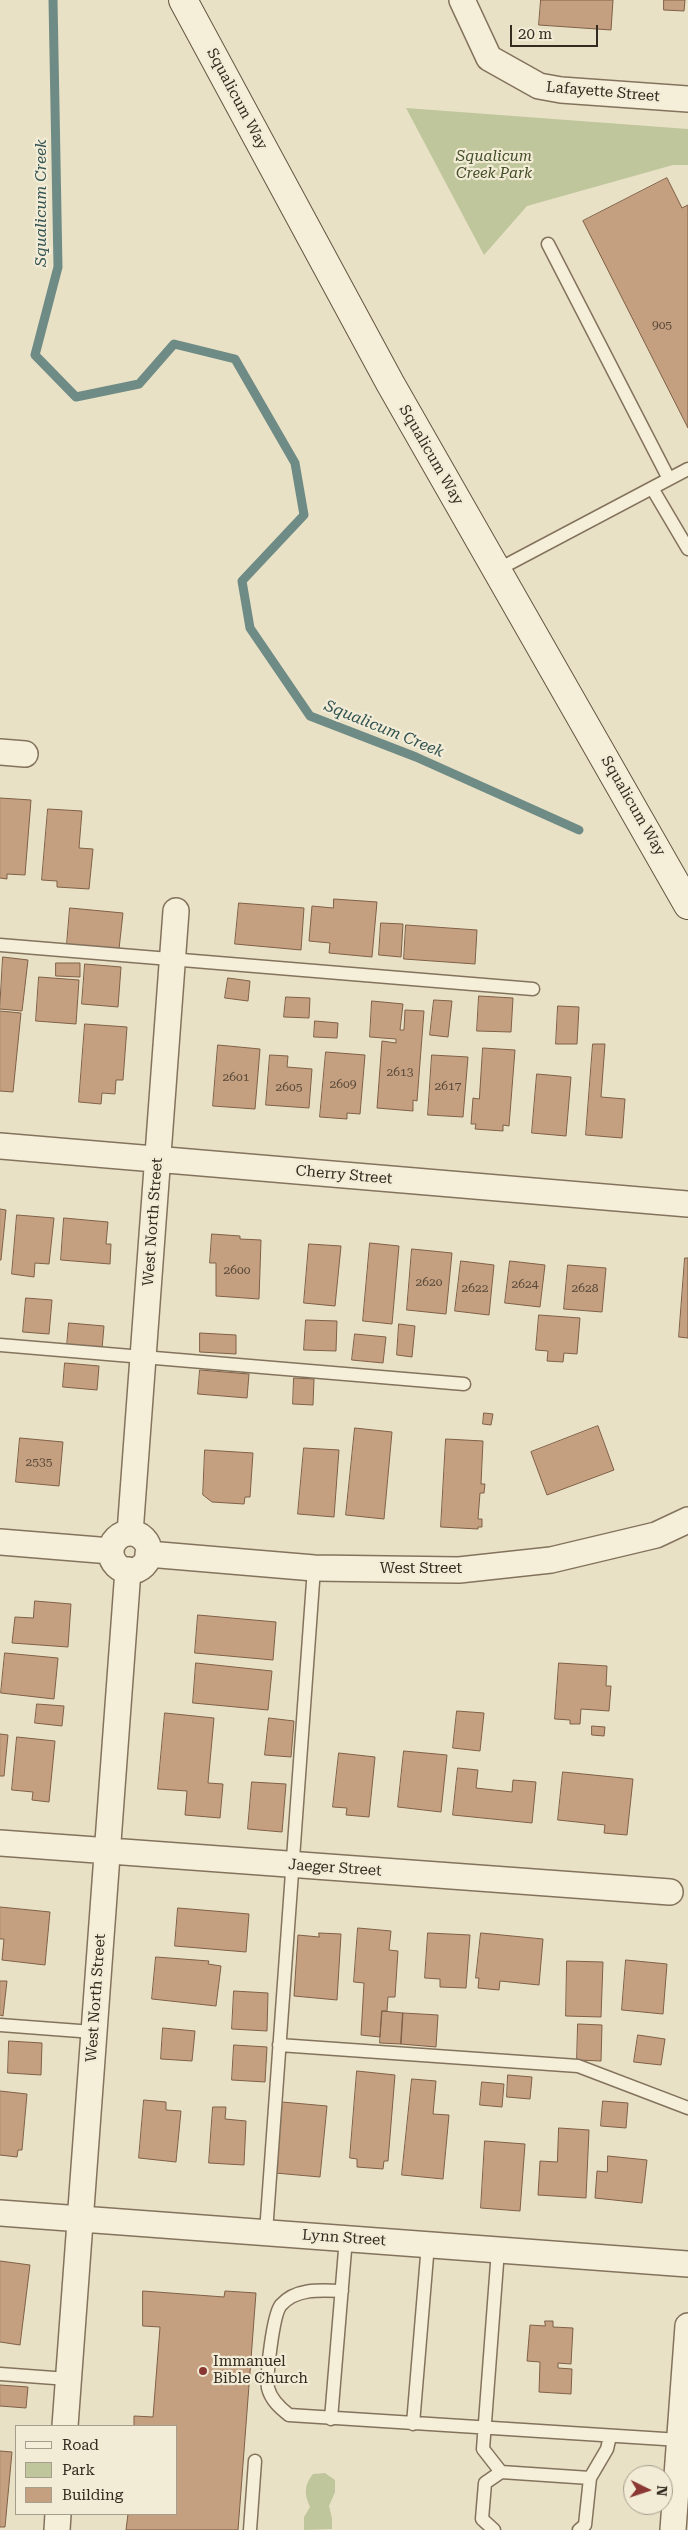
<!DOCTYPE html>
<html>
<head>
<meta charset="utf-8">
<style>
	body { margin:0 }
	#map { position:relative; width:688px; height:2530px; overflow:hidden; background:#e9e1c6; font-family:"Roboto Serif",serif }
	canvas { display:block }
	.legend { position:absolute; left:15px; top:2425px; width:162px; height:90px; box-sizing:border-box; background:#f2ebd5; border:1px solid #a69e8d; margin:0; padding:6px 9px; list-style:none; font-size:15px; color:#342b20 }
	.legend li { display:flex; align-items:center; gap:10px; height:25px }
	.legend b { width:25px; border:1px solid #a69e8d }
	.north { position:absolute; left:623px; top:2465px; width:50px; height:50px; box-sizing:border-box; background:#f2ebd5; border:1px solid #a69e8d; border-radius:50%; rotate:94deg; font-size:14px; font-weight:700; line-height:20px; text-align:center; color:#342b20 }
	.north::after { content:''; display:block; margin:auto; width:18px; height:22px; background:#8b3834; clip-path:polygon(50% 0,100% 100%,50% 72%,0 100%) }
	.scale { position:absolute; left:510px; top:25px; width:88px; height:22px; box-sizing:border-box; border:2px solid #342b20; border-top:0; padding-left:6px; font-size:15px; line-height:18px; white-space:nowrap; color:#342b20; -webkit-text-stroke:4px #f2ebd5; paint-order:stroke }
</style>
</head>
<body>
<div id="map">
<canvas width="688" height="2530"></canvas>
<ul class="legend">
<li><b style="height:6px;background:#f5eed8"></b>Road</li>
<li><b style="height:14px;background:#bfc69b"></b>Park</li>
<li><b style="height:14px;background:#c4a080"></b>Building</li>
</ul>
<div class="north">N</div>
<div class="scale">20 m</div>
</div>
<script>
const context = document.querySelector('canvas').getContext('2d');
context.lineJoin = 'round';
function fill(path, color) {
  context.fillStyle = color;
  context.fill(path, 'evenodd');
}
function stroke(path, color, width, dash) {
  context.strokeStyle = color;
  context.lineWidth = width;
  context.lineCap = dash ? 'butt' : 'round';
  context.setLineDash(dash || []);
  context.stroke(path);
}
function drawText(font, color, halo, rows, align = 'center') {
  context.font = font + ' "Roboto Serif",serif';
  context.lineWidth = 4.5;
  context.setLineDash([]);
  context.textBaseline = 'middle';
  context.strokeStyle = halo;
  context.fillStyle = color;
  for (const [text, x, y, turn = 0] of rows) {
    context.save();
    context.translate(x, y);
    context.rotate((+turn || 0) * Math.PI / 180);
    context.textAlign = isNaN(turn) ? turn : align;
    if (halo) context.strokeText(text, 0, 0);
    context.fillText(text, 0, 0);
    context.restore();
  }
}
fill(new Path2D(`
	M406 108 688 129V165H673L527 206 484 255Z
	M325 2473 335 2480V2492L329 2506 332 2518V2529L304 2530V2517L310 2507C304 2494 304 2485 313 2474Z`), '#bfc69b');
stroke(new Path2D(`
	M53 0 58 267 35 355 76 397 139 384 174 344 235 359 295 463 304 515 242 581 250 628 310 716 416 757 579 830`), '#6f8b85', 9);
const building = new Path2D(`
	M541 0H613L611 30 539 25Z
	M664 0H685L684 11 664 10Z
	M667 178 682 208 688 205V428L583 221Z
	M0 798 31 800 25 875 7 874V879L0 878Z
	M48 809 82 811 79 848 93 849 89 889 57 887V881L42 880Z
	M334 899 377 902 372 957 329 953 330 943 309 941 312 906 333 908Z
	M239 903 304 908 301 950 235 944Z
	M70 908 123 913 119 949 67 944Z
	M381 923 403 924 401 957 379 955Z
	M406 925 477 930 475 964 404 959Z
	M3 957 28 960 22 1011 0 1009Z
	M56 963H80V977L56 976Z
	M85 964 121 967 118 1007 82 1004Z
	M39 977 79 980 76 1024 36 1021Z
	M228 978 250 981 248 1001 225 998Z
	M479 996 513 998 511 1032 477 1031Z
	M286 997 310 998 309 1018 284 1017Z
	M434 1000 452 1001 448 1037 430 1035Z
	M372 1001 403 1004 400 1030H404L405 1010 424 1011 417 1101 413 1100V1111L377 1108 382 1041 396 1043V1039L370 1037Z
	M558 1006 579 1007 577 1044H556Z
	M0 1011 21 1013 13 1092 0 1091Z
	M315 1021 338 1023 337 1038 314 1037Z
	M85 1024 127 1027 123 1080H116L115 1094 102 1093 101 1104 79 1102Z
	M593 1044H605L601 1097 625 1099 622 1138 586 1135Z
	M218 1045 260 1049 255 1109 213 1106Z
	M483 1048 515 1050 509 1126 503 1125V1131L475 1129 476 1124H471L473 1098 479 1099Z
	M326 1052 365 1055 360 1114 347 1113V1119L320 1117Z
	M270 1055 288 1056 287 1067 312 1069 309 1108 266 1105Z
	M432 1055 468 1057 463 1117 428 1115Z
	M537 1074 571 1077 566 1136 532 1133Z
	M0 1209 6 1210 1 1260H0Z
	M17 1215 54 1218 49 1264 35 1263 34 1277 12 1274Z
	M64 1218 108 1222 106 1244H111L110 1264 61 1260Z
	M212 1234 240 1236V1239L261 1240 259 1299 216 1296V1263H210Z
	M370 1243 399 1246 392 1324 363 1321Z
	M309 1244 341 1246 335 1306 304 1303Z
	M412 1249 452 1253 446 1314 407 1310Z
	M685 1258H688V1338L679 1337Z
	M461 1261 494 1265 489 1315 455 1311Z
	M510 1261 545 1265 540 1307 505 1303Z
	M568 1265 606 1268 602 1312 564 1309Z
	M26 1298 52 1300 49 1334 23 1332Z
	M539 1315 580 1318 577 1354 564 1353 563 1362 547 1361 548 1351 536 1350Z
	M306 1320 337 1321 336 1351 304 1350Z
	M69 1323 104 1326 102 1349 67 1346Z
	M399 1324 415 1326 412 1357 397 1355Z
	M200 1333 236 1335V1354L200 1352Z
	M355 1334 386 1337 383 1363 352 1360Z
	M65 1363 99 1366 97 1390 63 1387Z
	M200 1370 249 1374 247 1398 198 1394Z
	M294 1378 314 1379 313 1405 293 1404Z
	M484 1413 493 1414 491 1425 483 1424Z
	M598 1426 614 1470 547 1495 531 1452Z
	M355 1428 392 1432 384 1519 346 1515Z
	M20 1438 63 1442 59 1486 16 1482Z
	M446 1439 483 1441 481 1484H485L484 1493H480L478 1519H482V1527H478V1529L441 1527Z
	M304 1448 339 1450 334 1517 298 1514Z
	M205 1450 253 1453 250 1497H245L244 1504 212 1502 203 1495Z
	M35 1601 71 1604 68 1647 12 1643 15 1617 33 1618Z
	M198 1615 276 1622 273 1660 195 1653Z
	M5 1653 58 1658 54 1699 1 1693Z
	M196 1663 272 1671 268 1710 193 1703Z
	M559 1663 607 1666 606 1686H611L609 1711 581 1709 580 1724H570V1720L555 1719Z
	M37 1704 64 1706 62 1726 35 1723Z
	M457 1711 484 1713 480 1751 453 1748Z
	M165 1713 214 1718 208 1783 223 1784 220 1818 185 1815 187 1791 158 1789Z
	M269 1718 294 1721 291 1757 265 1755Z
	M592 1726 605 1727 604 1736 592 1735Z
	M0 1734 8 1735 4 1776H0Z
	M17 1737 55 1741 49 1802 32 1800 33 1792 12 1790Z
	M404 1751 447 1755 441 1812 398 1807Z
	M339 1753 375 1757 369 1817 346 1815 347 1808 333 1807Z
	M458 1768 478 1770 476 1788 512 1792 513 1780 536 1782 532 1823 453 1815Z
	M563 1772 633 1779 627 1835 604 1833 605 1825 558 1820Z
	M252 1782 286 1784 282 1832 248 1829Z
	M0 1907 50 1912 45 1965 2 1960 4 1939H0Z
	M178 1908 249 1914 246 1952 175 1946Z
	M358 1928 391 1931 389 1950 398 1951 395 1997H388L387 2011H382L380 2037 361 2035 364 1983 354 1982Z
	M319 1933 341 1934 337 2000 294 1996 298 1935 319 1937Z
	M428 1933 470 1935 466 1988 440 1987V1979L425 1978Z
	M481 1933 543 1939 539 1985 500 1981 499 1990 478 1988 479 1978H476Z
	M156 1957 209 1961 208 1964 221 1966 216 2006 152 1999Z
	M626 1960 667 1964 663 2014 622 2010Z
	M567 1961 603 1962 601 2017 566 2016Z
	M0 1981H7L3 2016 0 2015Z
	M234 1991 268 1993 267 2031 232 2029Z
	M382 2011 403 2013 401 2044 380 2043Z
	M403 2013 438 2015 436 2047 401 2044Z
	M578 2024 602 2025 601 2061 577 2060Z
	M163 2028 195 2031 192 2061 161 2059Z
	M638 2035 665 2039 661 2065 634 2062Z
	M9 2041 42 2043 41 2075 8 2073Z
	M234 2045 267 2047 265 2082 232 2080Z
	M357 2071 395 2075 388 2161H384L383 2169 357 2167V2159L350 2158Z
	M508 2075 532 2077 530 2099 507 2097Z
	M412 2079 436 2081 433 2114 449 2115 443 2179 402 2175Z
	M482 2082 504 2084 502 2107 480 2105Z
	M0 2091 27 2094 22 2150H18L17 2157 0 2155Z
	M144 2100 166 2102V2110L181 2111 176 2162 139 2158Z
	M603 2101 628 2103 626 2128 601 2126Z
	M282 2102 327 2106 320 2177 275 2173Z
	M213 2107H226L225 2119 246 2121 244 2165 209 2163Z
	M559 2128 589 2130 586 2198 538 2195 540 2161 557 2162Z
	M485 2141 525 2144 520 2211 481 2208Z
	M608 2156 647 2160 642 2203 595 2198 597 2171 607 2172Z
	M0 2261 30 2265 20 2345 0 2342Z
	M143 2291 224 2297 225 2291 256 2293 238 2530H126L128 2514H176V2426H134V2416L153 2417 160 2327 143 2326Z
	M545 2321H553V2327L573 2328 571 2364 558 2363V2368L572 2369 571 2394 539 2392 540 2362 527 2361 530 2325 545 2326Z
	M0 2385 28 2387 26 2408 0 2406Z
	M0 2451 12 2452 5 2527H0Z`);
fill(building, '#c4a080');
stroke(building, '#7f6046', 1);
const lane = new Path2D(`
	M548 244 669 479
	M652 488 688 549
	M497 570 688 469
	M0 945 533 989
	M0 1345 464 1384
	M0 2025 93 2032
	M279 2045 578 2066 688 2108
	M266 2232 314 1568
	M498 2250 483 2449 501 2472
	M342 2291C321 2290 296 2288 281 2305 273 2314 266 2376 268 2388 271 2400 280 2408 289 2415L680 2440
	M0 2374 68 2379
	M331 2419 346 2238
	M413 2424 428 2244
	M250 2530 255 2461
	M494 2530 482 2519 485 2483 501 2472 590 2478
	M579 2530 585 2525 590 2478 607 2449 610 2436`);
const street = new Path2D(`
	M462 0 489 58 539 86 561 90 688 99
	M0 752 25 754
	M0 1146 688 1204
	M130 1533 176 911
	M111 1552a19 19 0 1 1 38 0a19 19 0 1 1-38 0Z
	M0 1542 111 1551
	M148 1554 314 1568 459 1570 551 1560 656 1535 688 1520
	M0 1843 670 1892
	M0 2213 688 2264
	M65 2426 128 1570
	M57 2530 58 2514
	M673 2530 688 2326`);
const secondary = new Path2D(`
	M183 0 390 383 688 905`);
stroke(lane, '#83735d', 15);
stroke(street, '#83735d', 28);
stroke(secondary, '#655541', 30);
stroke(lane, '#f5eed8', 12);
stroke(street, '#f5eed8', 25);
stroke(secondary, '#f5eed8', 28);
for (const [x, y, r, color] of [
	[203,2371,5,"#8b3834"]
]) {
  const dot = new Path2D();
  dot.arc(x, y, r, 0, 2 * Math.PI);
  context.fillStyle = color;
  context.fill(dot);
  stroke(dot, '#f2ebd5', 2);
}
drawText('12px', '#584838', null, [
	["905",662,325],
	["2613",400,1072],
	["2601",236,1077],
	["2609",343,1084],
	["2617",448,1086],
	["2605",289,1087],
	["2600",237,1270],
	["2620",429,1282],
	["2624",525,1284],
	["2622",475,1288],
	["2628",585,1288],
	["2535",39,1462]
]);
drawText('15px', '#342b20', '#f2ebd5', [
	["Lafayette Street",603,92,5],
	["Squalicum Way",237,99,62],
	["Squalicum Way",431,455,60],
	["Squalicum Way",633,806,60],
	["Cherry Street",344,1175,5],
	["West North Street",153,1222,-86],
	["West Street",421,1569],
	["Jaeger Street",335,1868,4],
	["West North Street",96,1998,-86],
	["Lynn Street",344,2238,4]
]);
drawText('italic 15px', '#434f28', '#f2ebd5', [
	["Squalicum",494,157],
	["Creek Park",494,174]
]);
drawText('15px', '#342b20', '#f2ebd5', [
	["Immanuel",213,2362],
	["Bible Church",213,2379]
], 'left');
drawText('italic 16px', '#315352', '#f2ebd5', [
	["Squalicum Creek",41,203,-90],
	["Squalicum Creek",384,729,22]
]);
</script>
</body>
</html>
